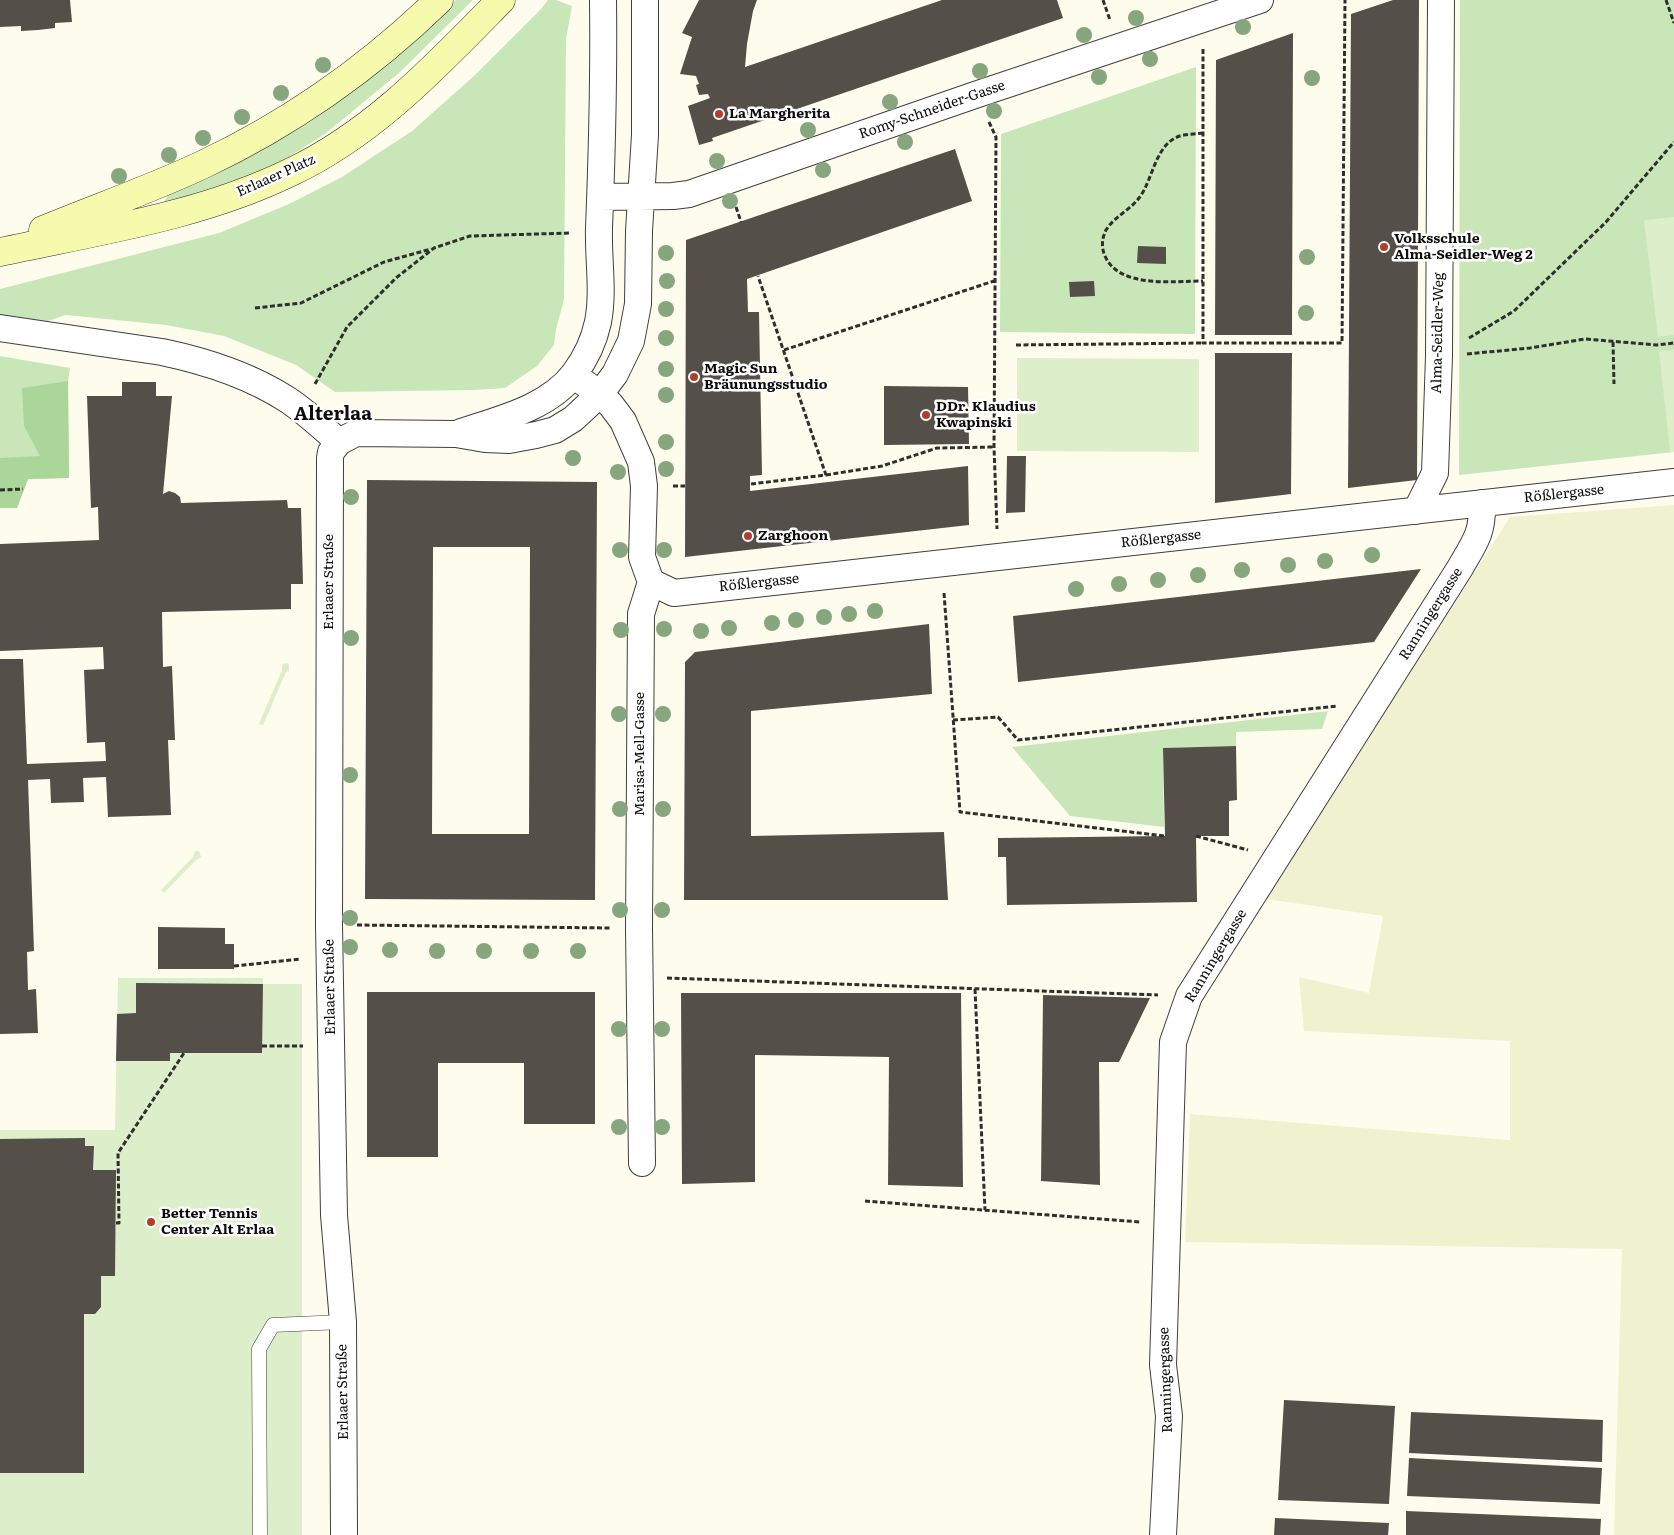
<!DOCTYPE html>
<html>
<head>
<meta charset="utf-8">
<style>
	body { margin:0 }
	canvas { display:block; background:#fefded }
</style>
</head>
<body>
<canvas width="1674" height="1535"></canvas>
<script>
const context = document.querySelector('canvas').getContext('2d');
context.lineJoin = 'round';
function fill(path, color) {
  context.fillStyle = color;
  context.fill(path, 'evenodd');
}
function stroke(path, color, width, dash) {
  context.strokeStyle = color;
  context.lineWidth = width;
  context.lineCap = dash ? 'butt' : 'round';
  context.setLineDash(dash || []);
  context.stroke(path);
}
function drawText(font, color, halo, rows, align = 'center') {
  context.font = font + ' Literata,serif';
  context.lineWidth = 5;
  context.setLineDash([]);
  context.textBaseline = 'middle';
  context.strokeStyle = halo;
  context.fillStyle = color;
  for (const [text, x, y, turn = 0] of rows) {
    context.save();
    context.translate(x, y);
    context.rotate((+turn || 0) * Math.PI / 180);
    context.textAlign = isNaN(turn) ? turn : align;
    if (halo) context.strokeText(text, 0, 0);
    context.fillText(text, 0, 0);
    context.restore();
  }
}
fill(new Path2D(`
	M1674 505V1535H1614L1622 1249 1185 1242 1190 1114 1510 1140V1041L1304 1031 1299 977 1369 993 1383 916 1266 899 1510 517Z`), '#f0f2cf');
fill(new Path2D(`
	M456 0H473L400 72 325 134 264 172 173 203 164 202 168 195 209 178 309 123 406 49Z
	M548 0H556L572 6 566 39 564 300 556 329 554 345 537 366 505 388 475 390 335 392 296 365 224 336 166 325 66 315 39 324 0 318V289L219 233 289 204 342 177 412 131 474 76 541 9Z
	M1460 0H1674V452L1459 475Z
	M1196 67 1195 334 1000 332 1001 134Z
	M0 356 70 368 68 381 69 478 28 479 17 508H0Z
	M1328 711 1322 729 1236 732V746L1163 748 1164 827 1070 816 1012 747Z`), '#c9e6b9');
fill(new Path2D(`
	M68 381 69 478 28 479 17 508H0V458L40 456 24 426 22 388Z`), '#abd699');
fill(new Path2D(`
	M1674 217V335L1658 337 1644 220Z
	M1674 350V452H1670L1659 351Z
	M1017 358 1199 359V452L1017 451Z
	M286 663 289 664V671L286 672 263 725 259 724 282 670V665Z
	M195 851H199L201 857 196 860 164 893 161 890 193 857Z
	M118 978H263V984H302V1535H0V1130H115Z`), '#dceeca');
fill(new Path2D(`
	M0 0H70L72 22 55 23V28L38 30 21 31V26L0 27Z
	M699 0H757L753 11 747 44 745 67 942 0H1057L1063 18 712 138 713 141 699 145 688 106 710 98 708 94 699 95 696 85 699 84 696 76 680 74 692 37 682 33Z
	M1393 0H1419L1417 480 1348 488 1351 14Z
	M1293 33 1292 335H1215L1216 60Z
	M955 149 972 201 747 279 748 312H759L762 475 750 476V491L968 466 969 525 685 557 686 240Z
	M1138 246 1166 247V264L1137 263Z
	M1094 281 1095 296 1070 297 1069 282Z
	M1215 353H1292L1291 494 1215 503Z
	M122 382H156V396H172L163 494 169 491 175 493 180 497 181 503 287 500 288 508H301L303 584H291V609L162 612 163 667 172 666 175 740H168L171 815 108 817 106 777 83 778 84 802 51 803 50 779 28 780 34 951 27 952 28 990 36 989 38 1033 0 1034V659H23L27 764 106 761 105 742 87 743 84 670 104 669 103 647 0 651V544L99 540 98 507 91 508 87 396H122Z
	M884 386 968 387 969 444 884 445Z
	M1007 456H1026L1025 512 1006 513Z
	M367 480 597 482 595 900 365 899ZM433 547H530L529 834H432Z
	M1421 569 1374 642 1018 682 1013 616Z
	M929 624 932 694 751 711V836L944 832 948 900H684L685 662 695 652Z
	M1236 746 1237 800 1229 801V836H1196L1197 902 1007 905 1006 857H998V838L1165 836 1163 748Z
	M158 927 225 928V944H234V969H158Z
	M136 983 263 984 262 1053H170V1061H116L117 1014 136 1013Z
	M367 992H595V1124H524V1063H438V1157H367Z
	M681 993H961L963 1187 888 1185 889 1057 755 1055V1182L682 1184Z
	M1043 995 1150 998 1119 1062H1099L1100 1185 1041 1181Z
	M85 1138V1146H94L93 1170H116L115 1276H101V1307L95 1314H84V1473H0V1139Z
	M1284 1400 1395 1406 1389 1504 1278 1500Z
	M1411 1412 1603 1420 1602 1462 1409 1453Z
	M1409 1458 1602 1468 1600 1504 1407 1496Z
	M1406 1511 1601 1519 1600 1535H1406Z
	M1275 1518 1389 1523 1388 1535H1274Z`), '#544f49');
const lane = new Path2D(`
	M260 1535 259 1349 273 1325 343 1322`);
const street = new Path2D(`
	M601 197 673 196 689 194 975 95 1260 0
	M0 328 162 352C205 361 251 376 288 400 306 412 322 427 339 442
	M573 375 600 394 611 405 623 421 641 462 644 486 642 557 651 582 641 614 639 928 642 1163
	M461 432C500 419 548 408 574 374 586 358 594 341 598 322 604 291 598 260 599 228 602 152 604 76 603 0
	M1416 511 1435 473 1439 356 1441 0
	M651 582 674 593 1674 482
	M344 1535 343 1322 334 1215 329 925 330 458 331 452 339 442 356 433 456 434 485 439 509 440 536 435 555 430 573 419 600 394 615 374 631 341 638 304 639 231 645 135V0
	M1163 1535 1169 1416 1163 1365 1173 1042 1189 996 1460 568C1475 542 1483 533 1482 503`);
const secondary = new Path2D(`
	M43 230C96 208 151 189 202 165 289 124 370 67 439 0
	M0 252C98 231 201 216 291 172 374 133 438 64 501 0`);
stroke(lane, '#3f3f3f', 15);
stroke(street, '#3f3f3f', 28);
stroke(secondary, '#2e2e2e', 29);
stroke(new Path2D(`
	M1103 0 1110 20
	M1666 0 1674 23
	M1203 49V343H1342L1345 0
	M989 122 996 137 994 447 997 529
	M1203 133C1197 134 1190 134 1184 135 1155 140 1154 179 1139 198 1130 210 1114 217 1106 230 1102 238 1101 247 1105 256 1119 289 1175 281 1203 281
	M736 207 741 222
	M255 308 301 303 384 262 431 249
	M1469 338 1514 311 1606 222 1674 142
	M1613 342 1614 384
	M1016 345 1203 343
	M784 350 994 281
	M1467 354 1530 348 1585 339 1657 345 1674 343
	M315 384 347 327 396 278 434 248 470 236 570 233
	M826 475 882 466 937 448 994 447
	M751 484 826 475 758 276
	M673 486H685
	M0 490 23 489
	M944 593 960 812 1165 836
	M953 720 998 717 1018 740 1337 706
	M1196 836 1248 850
	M357 925 611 928
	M234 966 301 959
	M667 978 1158 995
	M975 989 985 1210
	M262 1046H303
	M865 1201 1140 1222
	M116 1223H119L118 1153 184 1053`), '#2e2e2e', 3, [5, 2.5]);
stroke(lane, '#fff', 14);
stroke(street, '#fff', 26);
stroke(secondary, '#f6faac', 28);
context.fillStyle = '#86a77d';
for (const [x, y] of [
	[1136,18],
	[1243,27],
	[1084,35],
	[1150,59],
	[323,65],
	[980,71],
	[1099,77],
	[1312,78],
	[281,93],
	[890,102],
	[994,111],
	[242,117],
	[808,130],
	[203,138],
	[905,142],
	[169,155],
	[717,161],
	[823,170],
	[119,176],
	[730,201],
	[666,253],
	[1307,257],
	[667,281],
	[666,309],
	[1306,313],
	[666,338],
	[666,369],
	[666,395],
	[666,442],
	[573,458],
	[666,469],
	[618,472],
	[351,497],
	[620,550],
	[664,550],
	[1372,555],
	[1325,561],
	[1288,565],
	[1242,570],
	[1198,575],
	[1158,580],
	[1119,584],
	[1076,589],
	[875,611],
	[849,614],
	[824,617],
	[796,620],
	[772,623],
	[729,628],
	[664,629],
	[621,630],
	[701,631],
	[351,638],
	[619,714],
	[663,714],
	[350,775],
	[620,809],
	[663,809],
	[620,910],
	[662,910],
	[350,918],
	[350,947],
	[390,950],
	[437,951],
	[484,951],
	[531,951],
	[578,951],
	[619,1029],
	[662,1029],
	[619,1127],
	[662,1127]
]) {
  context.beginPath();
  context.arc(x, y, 8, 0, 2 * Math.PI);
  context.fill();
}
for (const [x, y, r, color] of [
	[719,114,5,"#b33c2d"],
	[1384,247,5,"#b33c2d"],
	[694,377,5,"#b33c2d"],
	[926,415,5,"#b33c2d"],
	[748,536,5,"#b33c2d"],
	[151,1222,5,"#b33c2d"]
]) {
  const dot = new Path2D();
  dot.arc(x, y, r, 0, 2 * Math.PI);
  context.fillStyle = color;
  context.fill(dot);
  stroke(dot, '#fff', 2);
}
drawText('14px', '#0c0c0c', '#fff', [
	["Romy-Schneider-Gasse",932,110,-19],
	["Erlaaer Platz",276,176,-24],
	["Alma-Seidler-Weg",1438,333,-89],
	["Rößlergasse",1564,494,-6],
	["Rößlergasse",1161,539,-6],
	["Erlaaer Straße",329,582,-90],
	["Rößlergasse",759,583,-6],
	["Ranningergasse",1431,614,-58],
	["Marisa-Mell-Gasse",640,754,-90],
	["Ranningergasse",1216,956,-59],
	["Erlaaer Straße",330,987,-91],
	["Ranningergasse",1166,1380,-92],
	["Erlaaer Straße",343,1392,-91]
]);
drawText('bold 14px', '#0c0c0c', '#fff', [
	["La Margherita",729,114],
	["Volksschule",1394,239],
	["Alma-Seidler-Weg 2",1394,255],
	["Magic Sun",704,369],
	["Bräunungsstudio",704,385],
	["DDr. Klaudius",936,407],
	["Kwapinski",936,423],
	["Zarghoon",758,536],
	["Better Tennis",161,1214],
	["Center Alt Erlaa",161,1230]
], 'left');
drawText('bold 19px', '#0c0c0c', '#fff', [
	["Alterlaa",333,414]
]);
</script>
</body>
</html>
